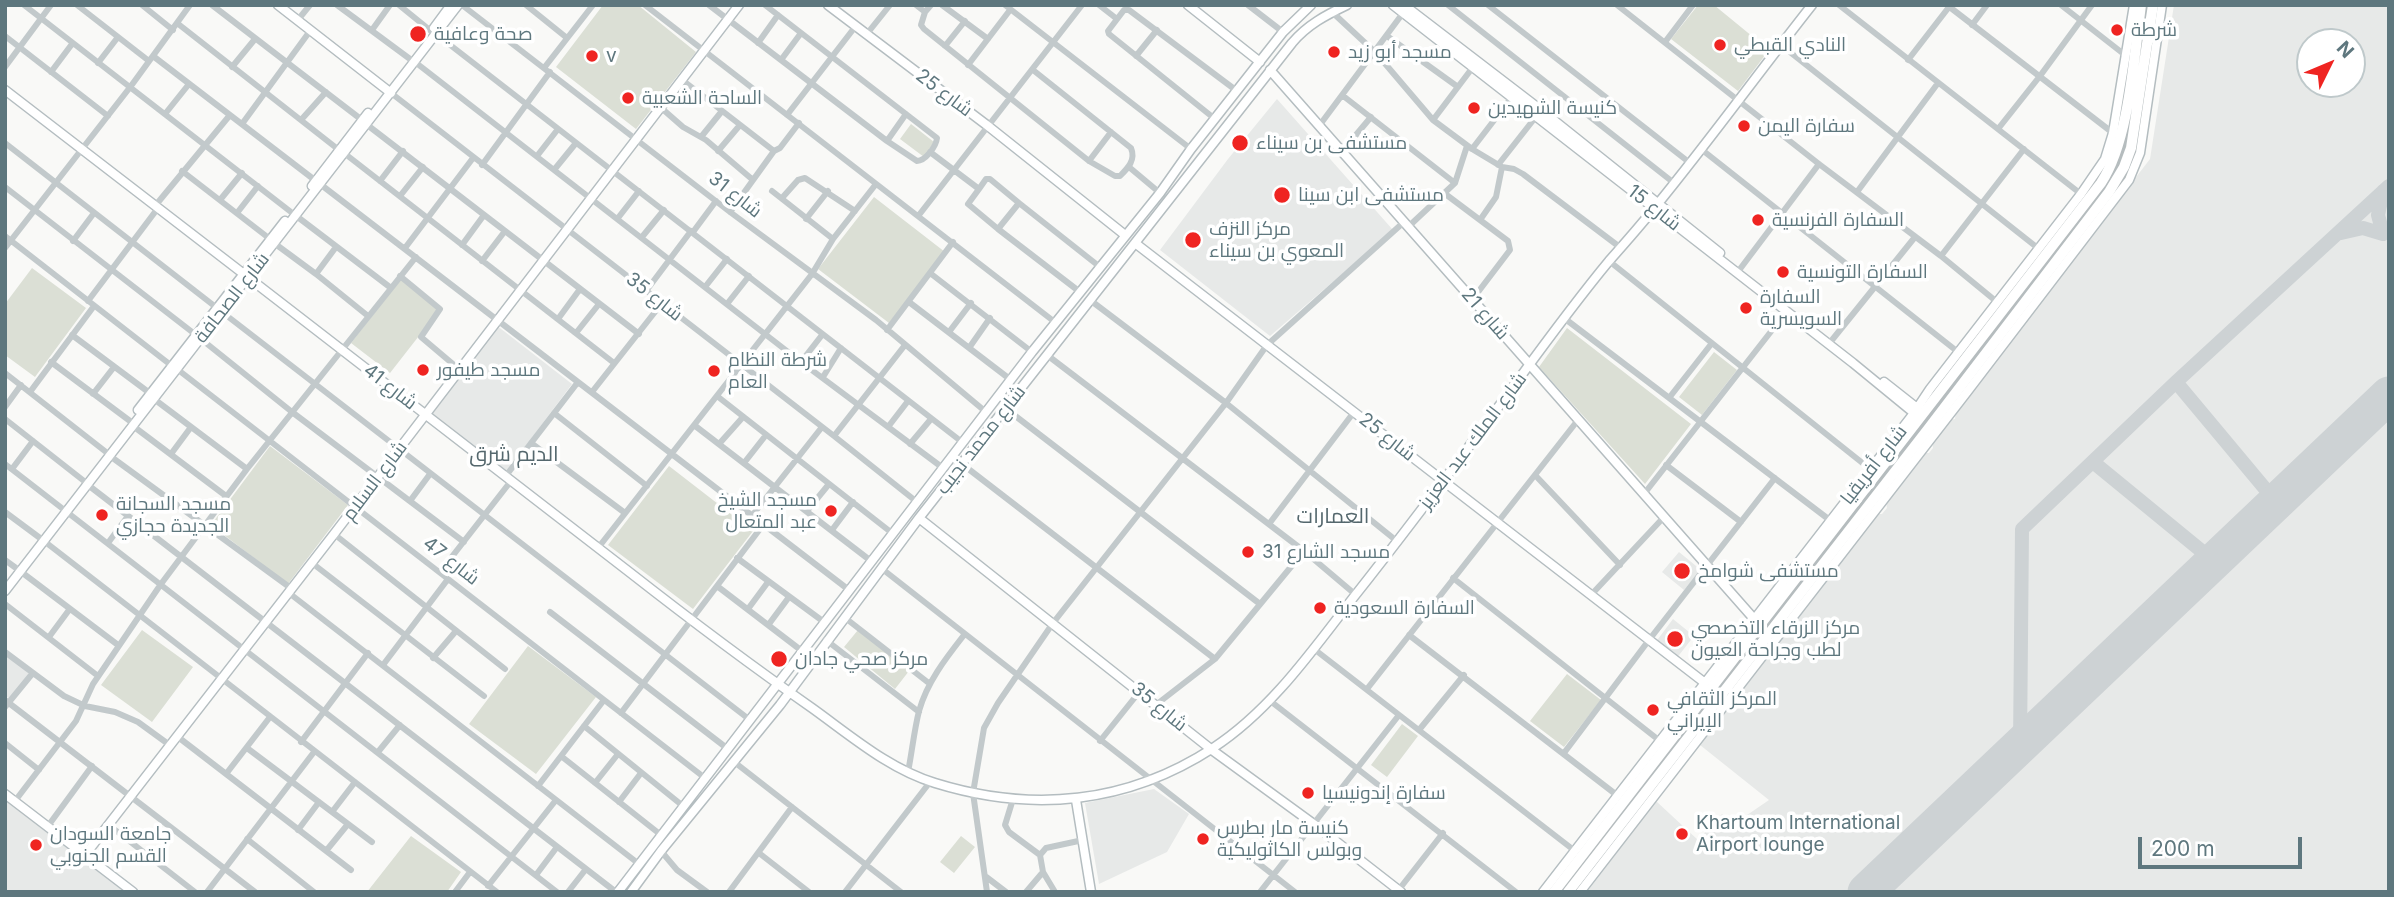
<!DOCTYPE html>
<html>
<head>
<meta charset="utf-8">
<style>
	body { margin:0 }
	#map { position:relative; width:2394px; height:897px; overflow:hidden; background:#f9f9f7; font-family:Inter,sans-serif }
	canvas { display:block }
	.frame { position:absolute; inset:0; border:7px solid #5e777e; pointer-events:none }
	.north { position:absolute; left:2296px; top:28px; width:70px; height:70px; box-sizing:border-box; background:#fff; border:2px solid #bfc9cb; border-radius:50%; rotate:47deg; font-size:19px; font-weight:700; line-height:28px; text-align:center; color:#5e777e }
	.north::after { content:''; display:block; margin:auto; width:24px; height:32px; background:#ef2421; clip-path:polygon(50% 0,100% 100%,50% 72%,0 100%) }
	.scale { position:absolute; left:2138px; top:837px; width:164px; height:32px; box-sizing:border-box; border:4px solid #5e777e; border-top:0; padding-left:9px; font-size:21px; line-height:24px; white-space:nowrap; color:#5e777e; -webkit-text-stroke:5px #fff; paint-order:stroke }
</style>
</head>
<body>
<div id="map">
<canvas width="2394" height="897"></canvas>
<div class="frame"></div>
<div class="north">N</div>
<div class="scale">200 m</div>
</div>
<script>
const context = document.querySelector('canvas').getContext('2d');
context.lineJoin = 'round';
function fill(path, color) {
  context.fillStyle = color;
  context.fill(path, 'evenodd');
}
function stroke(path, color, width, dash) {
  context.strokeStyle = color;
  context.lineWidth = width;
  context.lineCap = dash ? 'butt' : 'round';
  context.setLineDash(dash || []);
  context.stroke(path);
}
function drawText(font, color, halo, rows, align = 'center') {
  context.font = font + ' Inter,Cairo,sans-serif';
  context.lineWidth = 7;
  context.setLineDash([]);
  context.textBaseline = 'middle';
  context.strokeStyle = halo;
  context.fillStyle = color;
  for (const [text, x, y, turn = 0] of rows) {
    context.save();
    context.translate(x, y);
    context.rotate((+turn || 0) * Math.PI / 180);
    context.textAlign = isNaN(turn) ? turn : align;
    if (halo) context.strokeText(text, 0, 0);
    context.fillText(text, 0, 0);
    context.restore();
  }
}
fill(new Path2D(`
	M2174 5H2389V892H1587L1656 801 1698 840 1722 814 1734 824 1769 800 1700 745 1878 514H1882L1887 508 1886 502 1925 453H1929L1933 448 1932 442 1949 420 1955 419 1956 411 2150 159ZM2310 42H2352V84H2310Z
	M1277 99 1393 230 1270 336 1160 250 1228 159Z
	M496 325 572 384 507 471 429 412Z
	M1679 552 1701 570 1684 590 1662 572Z
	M1673 619 1694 636 1676 659 1655 643Z
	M5 654 30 674 10 699 5 695Z
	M1154 789 1189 814 1167 852 1099 884 1085 803Z
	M5 798 127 892H5Z`), '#e7e9e8');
fill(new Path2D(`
	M603 5H638L696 52 636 129 556 67Z
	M1698 5H1714L1769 50 1738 91 1671 39Z
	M911 124 934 142 924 157 900 139Z
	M874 197 945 252 889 323 818 269Z
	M32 268 86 308 35 377 5 355V304Z
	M401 279 440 309 390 373 351 343Z
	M1567 328 1691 424 1645 484 1539 367Z
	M1714 352 1737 370 1702 415 1679 397Z
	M270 446 348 505 288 584 211 525Z
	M669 466 753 531 693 609 608 545Z
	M142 630 193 667 152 722 101 685Z
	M858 630 909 671 895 689 844 647Z
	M528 646 596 697 536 774 469 724Z
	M1567 674 1601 700 1564 747 1530 721Z
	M1402 724 1418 736 1387 777 1371 765Z
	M411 836 461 872 447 892H367Z
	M961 836 975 847 954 873 940 862Z`), '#dbdfd5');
stroke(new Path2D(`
	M2341 233 2363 228 2383 234 2378 215 2383 191
	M2176 382 2277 503
	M2093 462 2215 562
	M2020 746 2022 529 2176 382 2389 186`), '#cdd2d4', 14);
stroke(new Path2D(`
	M1866 892 2389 395`), '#cdd2d4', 37);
const secondary = new Path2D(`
	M278 5 391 93
	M828 5 988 126 1125 235
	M1188 5 1260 62
	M1393 5 1853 363 1914 413
	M1404 5 1541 110 1720 253
	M434 28 451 5
	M1270 70 1755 620
	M5 90C213 250 420 410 628 571 688 618 749 664 812 708 851 736 889 769 935 783 1032 813 1127 804 1213 748 1270 711 1312 651 1353 598 1403 535 1451 471 1499 406 1535 357 1570 308 1609 261 1625 243 1641 225 1656 206 1710 140 1759 72 1812 5
	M312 186 368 113
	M1135 243 1705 683
	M1884 382 1917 408
	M138 410 285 221
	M919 518 1212 750 1315 825 1401 892
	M5 591 458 5
	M5 794 133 892
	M1076 800 1091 892
	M85 855 334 534 739 5
	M618 892 1032 352 1160 193 1191 149 1283 32 1311 5
	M631 892 661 851 780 705 919 518 1292 43C1307 25 1326 15 1347 5
	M1543 892 1914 413 1930 389 2081 194 2105 159 2113 133 2134 5
	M1580 892 1967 392 2129 180 2140 153 2162 5`);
const highway = new Path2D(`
	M1554 892 2101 183C2129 141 2134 57 2141 5
	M1568 892 1928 429 2109 192 2124 167 2131 148 2153 5`);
stroke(secondary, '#b4bdc0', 11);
stroke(highway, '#b5bcbe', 14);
stroke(new Path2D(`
	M24 5 291 212
	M77 5 149 61
	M142 5 173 30
	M212 5 362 120
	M337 5 410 59
	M399 5 431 31
	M462 5 730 212 876 320 986 412
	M526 5 567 38
	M645 5 1056 323
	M709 5 887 141 917 161C925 161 936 147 937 138L765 5
	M916 5 925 12
	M931 5 925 12 921 25 924 29 1089 161 1115 176H1120C1128 168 1136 160 1131 148L1033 70
	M942 5 988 39
	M1005 5 1191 149
	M1099 5 1117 19
	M1248 5 1283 32
	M1448 5 1674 183
	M1488 5 1690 163
	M1617 5 1819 164 1941 256 1997 302
	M1839 5 2081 194
	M1947 5 2113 133
	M2061 5 2125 55
	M1332 12 1376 53 1433 120 1472 149 1502 167 1514 169 1523 174 1621 248
	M297 21 310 5
	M177 23 339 150
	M1972 25 1987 5
	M372 30 390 5
	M436 34 962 442
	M866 35 890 5
	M5 36 108 116
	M1387 36 1458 87
	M1665 42 1693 5
	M758 43 778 15
	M1781 45 2039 249
	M945 46 965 21
	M153 56 316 181
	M1136 56 1157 30
	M781 60 801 33
	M1908 60 1949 7
	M415 62 801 362 943 468
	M98 63 118 37
	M968 65 1010 10
	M5 67 51 5
	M232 67 255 39
	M544 68 593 5
	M51 72 72 44
	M681 79 774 151 780 148 799 123
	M391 93 834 436 917 502
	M1342 95 1455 183
	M659 106 683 127 706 140 753 180
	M165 114 189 84
	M787 115 855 27
	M1215 119 1109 34 1108 31 1124 10H1129L1237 91
	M301 120 326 92
	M1433 120 1473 67
	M242 124 310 31
	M366 124 639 334
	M1319 126 1403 13
	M1998 129 2040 76 2092 5
	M701 137 722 111
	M887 141 906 114
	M1350 142 1371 117
	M5 143 217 308
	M1472 149 1512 97
	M1701 149 1958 352
	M718 151 740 125
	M930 152 979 189 986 179H990L1019 203 998 229 968 204 979 189
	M344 153 614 363
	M537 156 558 129
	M1089 161 1111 132
	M482 165 550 72
	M1498 165 1538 114
	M1129 167 1160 193
	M554 170 576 143
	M182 171 270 239
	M380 181 403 151
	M320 184C497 319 672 456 849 590
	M5 187 196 335
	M772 191 833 239
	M1857 192 1938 83
	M1444 193 1508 241 1510 250 1472 300
	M400 196 423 167
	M782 198 798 180 805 178 855 211
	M220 200 242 173
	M1019 203 1100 267
	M155 206 230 115
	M730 212 774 151
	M237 213 258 186
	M295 215 391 288
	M919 215 1082 5
	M618 218 639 191
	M806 219 828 191
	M1480 220 1496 197 1502 167
	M1408 227 1455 183 1467 146
	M998 229 1080 292
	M693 232 716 201
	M5 236 172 366
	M642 237 664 210
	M73 241 94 213
	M274 243 316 274 336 247
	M462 245 484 215
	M5 248 131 86 190 5
	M405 248 473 158
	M1941 256 2024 149
	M482 261 505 231
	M1609 261 1870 469
	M930 273 1032 352
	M1737 273 1819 164
	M316 274 368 316
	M400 276 440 309 421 337 460 370
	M705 287 727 259
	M646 291 691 231
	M1090 300 1226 403 1398 542
	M88 301 158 208
	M909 302 1011 380
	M727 304 749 276
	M222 312 750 720
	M1564 318 1831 521
	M558 319 580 289
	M887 330 953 242
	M949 332 971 303
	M576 333 599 304
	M72 335 151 394
	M201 339 292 412 464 542
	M1832 340 1915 237
	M969 348 990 318
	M1047 355 1304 551 1356 595
	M51 362 130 421
	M801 362 822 335
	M177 369 705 778
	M5 373 106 452
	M823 377 841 348
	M30 392 94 306
	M592 392 662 303
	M93 394 114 367
	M717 396 892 533
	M1669 398 1712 343
	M154 399 247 469
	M5 407 21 385
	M1005 408 1260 604
	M554 413 647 486
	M5 419 84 481
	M694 425 871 561
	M133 426 226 496
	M888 427 908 401
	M834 436 905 345
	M531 443 625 513
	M719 444 743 417
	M910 444 931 419
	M171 454 191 427
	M110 456 292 589
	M744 463 766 435
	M5 464 557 892
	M962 464 1215 659
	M1666 465 1741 522
	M12 469 33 441
	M1535 475 1620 565
	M505 477 578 382
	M88 485 616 892
	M1644 494 1787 311
	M410 501 430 474
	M807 511 829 484
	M5 512 40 538
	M751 517 822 427
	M1269 524 1354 412
	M832 530 853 502
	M334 534 505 669
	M44 541 497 892
	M108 543 128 516
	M598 548 812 274 833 239 876 184
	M737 558 824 622
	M5 560 16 568
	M312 563 484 696
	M881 568 1295 892
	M20 571 118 645
	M440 572 511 481
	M1453 578 1660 741
	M717 586 802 651
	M289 593 639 864
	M1591 595 1664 517
	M5 604 98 676
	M748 609 768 582
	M550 612 728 749
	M844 617 930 684
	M769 624 789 597
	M1409 635 1618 796
	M49 637 69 610
	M826 640 919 712
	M1314 649 1575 851
	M5 652 64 696 85 706 115 712 138 722 171 746
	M433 658 456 631
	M383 665 448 579
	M1367 689 1578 420
	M5 700 255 892
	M1269 700 1516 892
	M1157 704 1215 659 1304 551
	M5 707 32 674
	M621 713 763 525
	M584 726 683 806
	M1419 730 1464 675
	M178 737 351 870
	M1100 741 1140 691
	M301 742 368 653
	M5 743 39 770
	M247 748 372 842
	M378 752 400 725
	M1564 753 1649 640 1775 478
	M561 756 661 835
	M733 761 901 892
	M908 772C912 752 914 731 919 711 927 682 946 658 964 635
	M226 774 270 717
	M595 783 618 754
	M538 786 604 700
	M1013 799 1005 825 1009 832 1040 855
	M15 801 76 721 93 684 161 584 247 469 416 257
	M619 802 641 773
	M332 812 355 782
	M48 826 92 766
	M110 826 195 892
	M298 830 319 802
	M247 839 314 892
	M326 851 348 824
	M661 851 677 870 707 892
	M759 853 809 892
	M536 875 557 847
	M985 876 1006 892
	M488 886 556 800
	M207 892 314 752
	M455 892 470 872
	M568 892 586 869
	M729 892 792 807
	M845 892 930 782
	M987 892 973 793 984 728 998 703 1053 623 1226 403 1267 345 1404 222
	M1026 892 1043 872
	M1055 892 1043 872 1040 855 1046 848 1083 840
	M1260 892 1399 715
	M1397 892 1443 833`), '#c2c9cb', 6);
stroke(secondary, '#fff', 8);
stroke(highway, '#fff', 10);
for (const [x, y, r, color] of [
	[2117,30,7,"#ef2421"],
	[418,34,9,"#ef2421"],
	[1720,45,7,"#ef2421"],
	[1334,52,7,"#ef2421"],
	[592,56,7,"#ef2421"],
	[628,98,7,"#ef2421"],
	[1474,108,7,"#ef2421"],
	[1744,126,7,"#ef2421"],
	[1240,143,9,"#ef2421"],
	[1282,195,9,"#ef2421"],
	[1758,220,7,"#ef2421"],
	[1193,240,9,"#ef2421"],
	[1783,272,7,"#ef2421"],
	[1746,308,7,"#ef2421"],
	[423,370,7,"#ef2421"],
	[714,371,7,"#ef2421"],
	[831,511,7,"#ef2421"],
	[102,515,7,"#ef2421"],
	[1248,552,7,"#ef2421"],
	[1682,571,9,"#ef2421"],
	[1320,608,7,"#ef2421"],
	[1675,639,9,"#ef2421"],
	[779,659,9,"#ef2421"],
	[1653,710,7,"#ef2421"],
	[1308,793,7,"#ef2421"],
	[1682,834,7,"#ef2421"],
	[1203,839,7,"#ef2421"],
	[36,845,7,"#ef2421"]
]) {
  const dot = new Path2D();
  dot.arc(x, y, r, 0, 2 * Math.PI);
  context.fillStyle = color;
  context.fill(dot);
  stroke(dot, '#fff', 2.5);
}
drawText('19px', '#5e777e', '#fff', [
	["شرطة",2131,30],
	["صحة وعافية",434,34],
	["النادي القبطي",1734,45],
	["مسجد أبو زيد",1348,52],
	["v",606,56],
	["الساحة الشعبية",642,98],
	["كنيسة الشهيدين",1488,108],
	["سفارة اليمن",1758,126],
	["مستشفى بن سيناء",1256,143],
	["مستشفى ابن سينا",1298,195],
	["السفارة الفرنسية",1772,220],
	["مركز النزف",1209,229],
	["المعوي بن سيناء",1209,251],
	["السفارة التونسية",1797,272],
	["السفارة",1760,297],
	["السويسرية",1760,319],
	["شرطة النظام",728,360],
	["العام",728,382],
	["مسجد طيفور",437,370],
	["مسجد الشيخ",817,500,"right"],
	["عبد المتعال",817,522,"right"],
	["مسجد السجانة",116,504],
	["الجديدة حجازي",116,526],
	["مسجد الشارع 31",1262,552],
	["مستشفى شوامخ",1698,571],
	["السفارة السعودية",1334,608],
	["مركز الزرقاء التخصصي",1691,628],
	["لطب وجراحة العيون",1691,650],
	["مركز صحي جادان",795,659],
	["المركز الثقافي",1667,699],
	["الإيراني",1667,721],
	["سفارة إندونيسيا",1322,793],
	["Khartoum International",1696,823],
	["Airport lounge",1696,845],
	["كنيسة مار بطرس",1217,828],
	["وبولس الكاثوليكية",1217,850],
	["جامعة السودان",50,834],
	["القسم الجنوبي",50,856]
], 'left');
drawText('19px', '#5e777e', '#fff', [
	["شارع 25",944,93,37],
	["شارع 31",735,195,38],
	["شارع 15",1654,208,38],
	["شارع 35",654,297,38],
	["شارع الصحافة",232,298,-52],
	["شارع 21",1485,314,49],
	["شارع 41",390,387,38],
	["شارع 25",1387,437,38],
	["شارع محمد نجيب",981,440,-52],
	["شارع الملك عبد العزيز",1473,441,-53],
	["شارع أفريقيا",1874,465,-52],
	["شارع السلام",375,481,-53],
	["شارع 47",451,561,38],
	["شارع 35",1159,707,39]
]);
drawText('21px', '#55686e', '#fff', [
	["الديم شرق",514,455],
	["العمارات",1333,517]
]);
</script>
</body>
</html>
